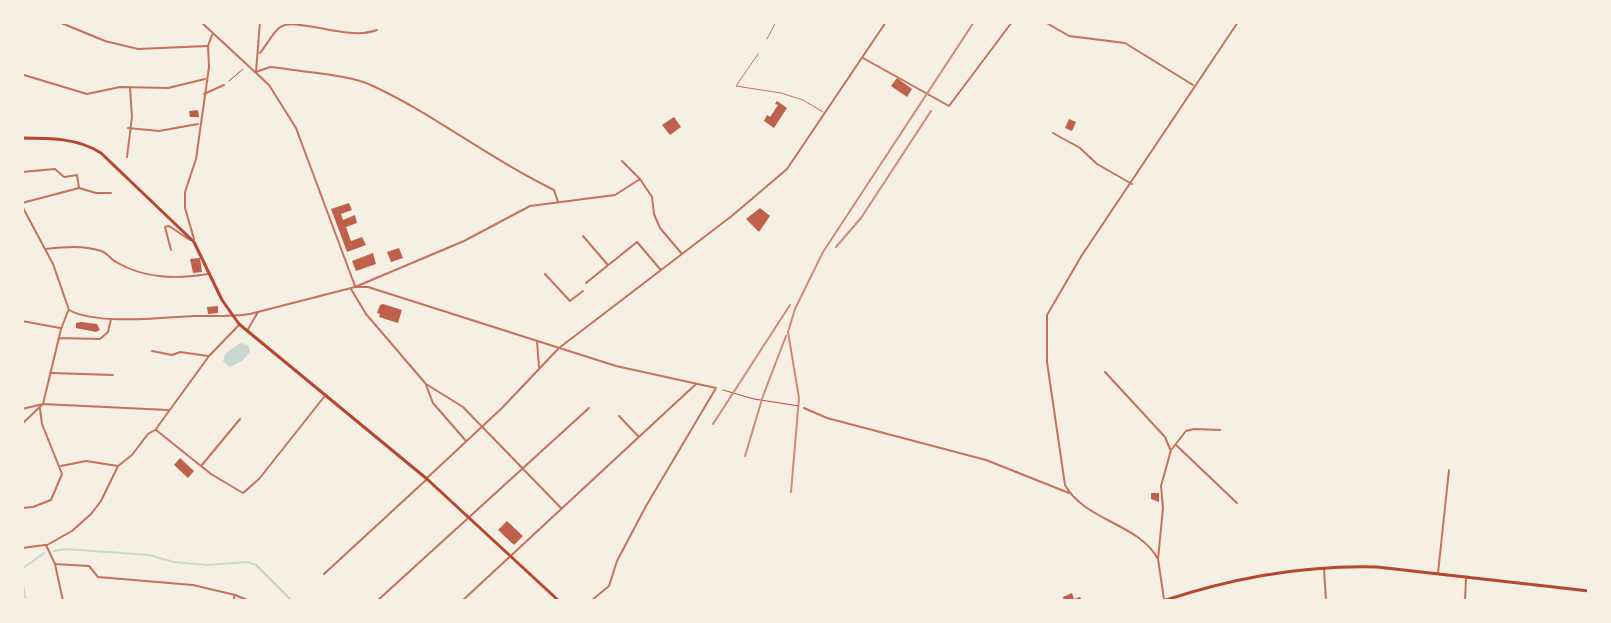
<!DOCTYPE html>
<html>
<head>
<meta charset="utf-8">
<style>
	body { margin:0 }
	#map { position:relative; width:1611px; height:623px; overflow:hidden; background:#f6efe4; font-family:Barlow,sans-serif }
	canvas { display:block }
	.frame { position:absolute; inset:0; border:24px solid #f6efe4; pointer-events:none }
</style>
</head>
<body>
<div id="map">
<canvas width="1611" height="623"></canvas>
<div class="frame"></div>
</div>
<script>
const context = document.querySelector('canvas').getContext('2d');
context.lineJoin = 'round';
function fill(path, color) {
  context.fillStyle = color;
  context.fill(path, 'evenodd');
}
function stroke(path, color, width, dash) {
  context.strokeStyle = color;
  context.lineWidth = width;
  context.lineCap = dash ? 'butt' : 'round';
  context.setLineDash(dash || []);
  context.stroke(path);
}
fill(new Path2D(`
	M240 343 248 345 250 352 242 361 230 367 223 361 225 354Z`), '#c9d6d2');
stroke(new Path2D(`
	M54 551 66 549 149 555 174 562 208 565 247 562 256 565 292 601
	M22 569 44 553
	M22 580 26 601`), '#c9d6d2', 2);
fill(new Path2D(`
	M897 78 912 89 907 97 891 86Z
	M777 101 787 108 774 128 764 121 767 115 770 117 778 105 775 104Z
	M198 110 199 117H190L189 111Z
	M674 117 681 127 670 135 662 125Z
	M1069 119 1076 122 1072 131 1065 128Z
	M349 203 352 210 341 214 343 220 355 215 357 223 346 227 351 241 362 237 366 245 347 252 331 209Z
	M760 208 770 216 759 232 746 219Z
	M399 248 403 258 391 262 387 252Z
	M373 253 376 264 356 271 352 261Z
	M200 258 202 272 193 273 190 259Z
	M383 304 402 310 398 323 379 317 380 314 377 313 380 305Z
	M218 306V313L208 314 207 307Z
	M81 322 97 324 100 330 96 332 76 328V323Z
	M180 458 194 471 188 478 174 465Z
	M1151 493H1159V502L1151 499Z
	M507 521 523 536 514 545 498 530Z
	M1072 593 1074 599 1080 597 1082 601H1064L1063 597Z`), '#bf614a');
stroke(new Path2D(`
	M229 81 243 69
	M723 390 754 399 799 406`), '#b5482f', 1);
stroke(new Path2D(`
	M767 39 776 22
	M758 54 736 86 781 93 803 100 823 112`), '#c5725c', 1);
stroke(new Path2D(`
	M59 22 105 41 138 49 207 46
	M201 22 269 85 296 128 355 286
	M260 22 256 72 270 67 280 68C307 73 347 74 371 85 436 115 489 159 554 190L558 202
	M1045 22 1069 36 1125 43 1193 85
	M22 24V22
	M260 53C266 46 272 34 279 28 295 15 346 42 377 30
	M863 58 949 106 1012 22
	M22 62V92
	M24 75 87 94 120 87 168 88 205 79
	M204 94 224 85
	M128 128 159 131 198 124
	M1053 133 1080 148 1097 164 1132 184
	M127 157 132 117 130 87
	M622 161 640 179 652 197 654 214 660 228 682 254
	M22 172 55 169 64 177 77 175 79 188
	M22 203 79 188 96 193H111
	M22 206 53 264 69 310
	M583 236 607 264
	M194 239 185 208V192L196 159 209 67 208 46 212 35
	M45 249C64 247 82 245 101 251 108 253 110 259 116 262 145 279 176 279 208 274
	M171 250 165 227 169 226 190 240
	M545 274 570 301 583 291
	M586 283 637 242 660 269
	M355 287H368L616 366 716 388 646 506 617 561 609 586 591 601
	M351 289 366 314 426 384 463 407 561 508
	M69 310C95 325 162 318 193 316 212 316 231 317 250 314L355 287 464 241 530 206 615 195 640 179
	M22 321 60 328
	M247 331 258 312
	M59 338 100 339 108 332 111 319
	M152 351 172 355 180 352 208 356
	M1105 372 1165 437 1170 449
	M52 373 113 375
	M426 385 433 403 466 441
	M804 408 827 418 986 460 1069 493
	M22 409 43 404 61 329 68 311
	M619 416 638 436
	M22 424 43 404 168 410
	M156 429 209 356 239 325
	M156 430 211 474 243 493 259 479 324 397
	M1176 445 1237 503
	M22 446V439
	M202 465 240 419
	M61 466 86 461 118 466
	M22 508 33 507 51 500 62 474 42 424 40 409
	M46 545 55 564 89 566 98 577 193 585 235 595
	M47 545 72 531 91 514 101 501 118 466 132 455 148 434 155 430
	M22 548 45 545
	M1158 559C1138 523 1085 521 1065 485L1047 362V315L1082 255 1238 22
	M55 564 63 601
	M1324 569 1326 601
	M1438 573 1449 470
	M324 574 426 480
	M1164 599 1158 559 1163 508 1161 486 1171 450 1186 431 1194 429 1220 430
	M233 601 235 595 250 601
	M377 601 589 408
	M462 601 696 384
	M1465 601 1466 578`), '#c5725c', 2);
stroke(new Path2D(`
	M537 341 539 367
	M427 478 502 408 559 348 733 215 787 169 886 22`), '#c5725c', 2);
stroke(new Path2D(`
	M22 138C49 138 78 138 101 153L194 242 222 300 239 324 427 479 559 601
	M1163 601C1232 578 1304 565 1377 567L1589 591`), '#b5482f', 3);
stroke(new Path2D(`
	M836 247 861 218 931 111
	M713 424 790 305
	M745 456 763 396 786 336
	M791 492 799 398 788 332 795 309 823 252 974 22`), '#cf8b77', 2);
</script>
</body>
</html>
